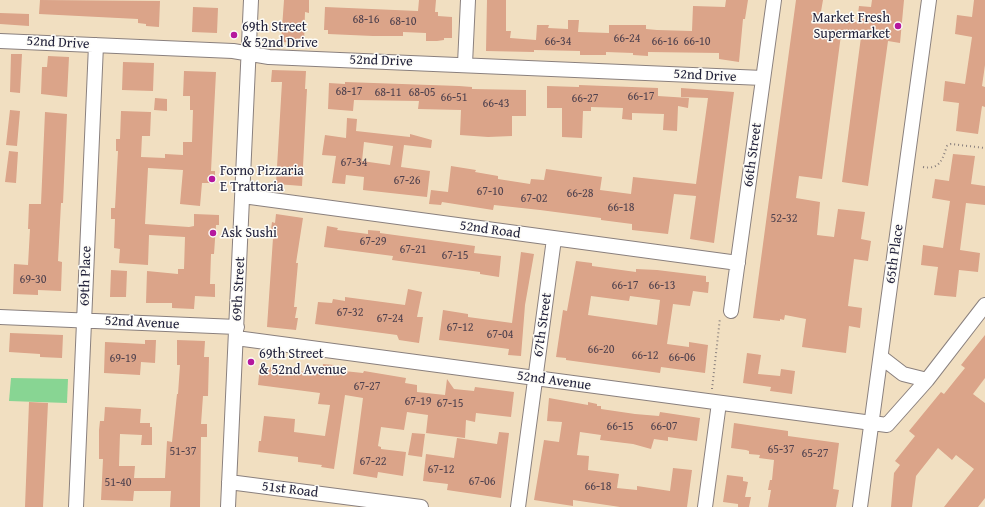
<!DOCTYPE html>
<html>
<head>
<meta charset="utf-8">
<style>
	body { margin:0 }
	canvas { display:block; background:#f1dfc1 }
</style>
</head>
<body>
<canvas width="985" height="507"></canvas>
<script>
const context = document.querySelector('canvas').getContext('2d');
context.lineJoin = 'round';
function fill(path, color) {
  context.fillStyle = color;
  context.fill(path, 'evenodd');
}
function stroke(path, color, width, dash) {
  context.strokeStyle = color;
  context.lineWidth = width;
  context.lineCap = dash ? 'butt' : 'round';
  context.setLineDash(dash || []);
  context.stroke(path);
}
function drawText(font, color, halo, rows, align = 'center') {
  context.font = font + ' "Gentium Book Plus",serif';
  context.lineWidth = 3;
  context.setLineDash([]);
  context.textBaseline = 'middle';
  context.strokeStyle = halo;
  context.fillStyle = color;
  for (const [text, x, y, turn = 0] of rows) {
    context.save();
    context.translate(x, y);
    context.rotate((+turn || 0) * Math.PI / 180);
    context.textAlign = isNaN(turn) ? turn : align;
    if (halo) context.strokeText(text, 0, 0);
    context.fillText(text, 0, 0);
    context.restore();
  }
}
fill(new Path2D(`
	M11 378 68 379 67 403 9 401Z`), '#88d593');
fill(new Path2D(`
	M40 0 160 1 159 27 146 26V24L138 23V19L39 14Z
	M284 0H309V13L305 12 304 43 281 42Z
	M419 0H436L435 12H438V16L452 17V38H444V40L437 41H426V33L403 32V36H373L328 34V30H324L325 7 418 11Z
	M487 0H506V31H511L510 38 536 40 537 25H549L548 28 568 29V20H579L578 32 609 33V25H646V29L657 30 692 31 693 6 725 7 726 0H748L745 19H743L739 62 719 59V53L648 52V56L633 55V53L606 52V55H580V51L534 50V52L486 51Z
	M796 0H823L820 17 857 22 859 6 871 7 872 0H904L900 43 888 41 868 186 842 182 861 37 841 35 822 179 799 176 796 198 820 202 817 235 834 237 838 209 865 212 861 239 871 241 868 261 854 259 848 306 862 308 860 328 849 326 846 353 802 347 806 319 785 315 784 320 780 319V321L753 318Z
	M974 0H985V65L982 86 985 87V107L982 106 978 134 956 131 959 103 943 101 945 81 965 84 972 37 955 34 957 15 972 17Z
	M193 7 218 8 217 33 192 32Z
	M0 13 29 14V26L0 24Z
	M11 54H22L20 93 10 92Z
	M48 56 69 57 67 97 41 94 42 67H47Z
	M123 62 154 63 153 91 122 90Z
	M272 70 306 71 305 89H307L302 186 276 184 282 82H271Z
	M184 71 216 72 211 171H215V183H202L200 206 180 204 183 170 148 168 145 224 189 227 194 226V214L219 215V225H216L214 254H211L210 284H215V297L195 296 194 309 172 308V303H146L147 271 178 274V269H184L185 237 149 235 148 265 119 263 120 249 114 248 115 219H111V208H115L118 151H116V139H120L121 111 151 112 150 136H142L141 157 165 158V154L183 155V142H192L193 110H190V96H183Z
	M345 82 459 86 472 87V89L526 90V116H512V136L488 137 460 135 461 110 418 109 419 101 354 100 353 111 328 109 329 83 345 84Z
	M579 85 658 88V96L689 98 688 108 678 106 677 131 663 130 664 114 632 113V120L622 119 623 108 591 107V111H583L582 138 562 137V108H547V86L579 87Z
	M681 88 734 92 714 243 690 239 696 196 674 194 668 234 632 230V224L601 220V218L540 210 494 205 493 210 442 202 441 205 429 204 431 190 448 192 451 166 476 170 475 172 498 176V179L530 184 531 179 544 180 546 169 602 177 600 190 631 194 633 177 696 184 708 98 681 97Z
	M155 98 167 99V111L154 110Z
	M10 110 20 111 17 146 6 145Z
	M45 112 67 114 63 203H61L58 261 62 262 61 291 38 290V295L13 294 14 264 28 265 30 229H28L29 204H41Z
	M347 118 357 119 356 131 410 137V134L432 140 431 148 404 145 401 167 430 171 427 197 363 190 364 177 346 175 345 184 332 183 336 156 322 155 325 135 346 138ZM364 142 393 146 390 165 362 161Z
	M9 151 18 152 16 183 5 182Z
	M953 154 975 156 971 184 985 186V205L966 203 960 250 980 253 978 272 959 270 956 297 934 295 938 267 921 265 923 245 943 248 950 201 932 198 935 179 949 181Z
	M276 214 303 218 296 263H298L294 307H297L295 318H298L296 330 267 327 273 238 270 237 272 222 275 223Z
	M327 226 338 228 337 230 368 234V230L380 231V233L475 246 474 253 501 256 499 277 480 274V272L392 260 393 256 324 247Z
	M521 252 534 254 525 305 521 356 508 355 509 349 439 340 443 310 468 314V317L512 323Z
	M576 261 592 263V266L636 272V269L657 270 706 276V282H709L708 293 693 291 690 306 673 304 667 344 689 347V342L708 345 705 373 661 367 660 373 566 360V358L556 357 563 310 567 311ZM591 296 629 301 630 296 660 300 657 325 588 315Z
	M111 270 127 271 126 297H110Z
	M408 289 422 292 417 317H423L419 343 399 340 397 335 315 324 318 302 332 303 333 299 345 301V297L405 305Z
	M10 333 63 335 62 358 40 357V354L9 352Z
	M985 335V378L973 394 985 403V498L978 507H944L974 469 956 455 952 460 938 448 916 476 912 507H891L894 473 900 465 895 461 915 436 909 431 941 392 944 394 956 379 965 368 961 365Z
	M145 340H156L155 363 141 362 140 375 104 373 105 342 145 344Z
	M177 340 205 341 204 357H209L208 396H203L201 424H207V437H201L200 507H170L171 491H134L133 501 101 500 103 459H99V430L100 421H104L105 407 141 409 140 423H150V427H152V445H141L142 435 120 434 119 466H135L134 478H165L167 441 172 442 177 394H178L180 365H177Z
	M747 353 761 355 758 374 780 376 781 369 795 371 792 394 770 391 771 387 743 383Z
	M323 364 334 365V370L363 373 364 371 406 378 405 383 417 385V392L445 395 447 379 454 389 474 391 475 387 514 392 511 417 476 413 475 422 466 420 465 438 426 433 428 415 407 412 404 430 381 427 378 446 381 447V449L406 452 403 476 378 472 377 478 353 474 363 398 345 395 334 469 321 467 322 465 298 462V457L258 452 259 441H261L264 416 295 419 294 432 325 436 330 405 318 404 320 393 258 385 260 366 322 374Z
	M549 398 588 405V402L597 404V406H601V409L635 414 659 416 660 412 700 418 697 441 668 437V441L654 439 651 449 633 444 600 440 601 435 580 432 577 455 589 456 588 470 619 474 617 488 637 490V486L670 491 673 468 692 470 687 507H620L573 500V506L534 500 544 440 559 442 562 422 547 421Z
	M29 402 48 403 43 507H25Z
	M734 423 788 431V436L839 443 833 489 839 490 836 507H768L771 490H768L770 480H772L774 460 759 458 760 455 749 454V451L746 450 731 448Z
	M499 432 509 433 501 498 447 490 448 484 423 481 426 454 454 458 457 438 497 444Z
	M412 433 425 434 422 457 408 455Z
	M727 475 743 477V481L748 482 745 497H751L749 507H738V504L723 502Z`), '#dba489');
const minor = new Path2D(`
	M0 41 233 51 269 57 763 78
	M465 64 468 0
	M243 196 738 263
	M731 311 774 0
	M0 317 237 327
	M236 338 887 425 927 380 985 305
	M881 357 903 374 927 380
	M229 482 421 507
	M76 507 96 45
	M228 507 251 0
	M518 507 554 239
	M705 507 719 403
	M860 507 929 0`);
stroke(minor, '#8a807e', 16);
stroke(new Path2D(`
	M923 167C940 170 942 160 947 146L951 144 985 148
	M712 389 720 318`), '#8a807e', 2, [1, 3]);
stroke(minor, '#fff', 14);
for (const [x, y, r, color] of [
	[898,26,4,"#b5179e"],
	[234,35,4,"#b5179e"],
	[212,179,4,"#b5179e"],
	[213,233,4,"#b5179e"],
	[251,362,4,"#b5179e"]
]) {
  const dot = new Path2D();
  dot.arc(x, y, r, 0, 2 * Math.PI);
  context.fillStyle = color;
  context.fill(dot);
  stroke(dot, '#fdfcf7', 1.5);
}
drawText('12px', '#50424e', null, [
	["68-16",366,20],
	["68-10",403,22],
	["66-24",627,39],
	["66-34",558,42],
	["66-16",665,42],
	["66-10",697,42],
	["68-17",349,92],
	["68-11",388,93],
	["68-05",422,93],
	["66-17",641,97],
	["66-51",454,98],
	["66-27",585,99],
	["66-43",496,104],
	["67-34",354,163],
	["67-26",407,181],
	["67-10",490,192],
	["66-28",580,194],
	["67-02",534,199],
	["66-18",621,208],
	["52-32",784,219],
	["67-29",373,242],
	["67-21",413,250],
	["67-15",455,256],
	["69-30",33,280],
	["66-17",625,286],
	["66-13",662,286],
	["67-32",350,313],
	["67-24",390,319],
	["67-12",460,328],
	["67-04",500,335],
	["66-20",601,350],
	["66-12",645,356],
	["66-06",682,358],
	["69-19",123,359],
	["67-27",367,387],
	["67-19",418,402],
	["67-15",450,404],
	["66-15",620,427],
	["66-07",664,427],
	["65-37",781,450],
	["51-37",183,452],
	["65-27",815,454],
	["67-22",373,462],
	["67-12",441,470],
	["67-06",482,482],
	["51-40",118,483],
	["66-18",598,487]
]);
drawText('14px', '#22223b', '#fdfcf7', [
	["Market Fresh",890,18,"right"],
	["Supermarket",890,34,"right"],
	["69th Street",242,27],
	["& 52nd Drive",242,43],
	["Forno Pizzaria",220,171],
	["E Trattoria",220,187],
	["Ask Sushi",221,233],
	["69th Street",259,354],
	["& 52nd Avenue",259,370]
], 'left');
drawText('14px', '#22223b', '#fdfcf7', [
	["52nd Drive",58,43,3],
	["52nd Drive",381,61,2],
	["52nd Drive",705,76,3],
	["66th Street",753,155,-82],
	["52nd Road",490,230,8],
	["65th Place",895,254,-82],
	["69th Place",86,276,-88],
	["69th Street",239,289,-87],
	["52nd Avenue",142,323,3],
	["67th Street",543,325,-82],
	["52nd Avenue",554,381,8],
	["51st Road",290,490,7]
]);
</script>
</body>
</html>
